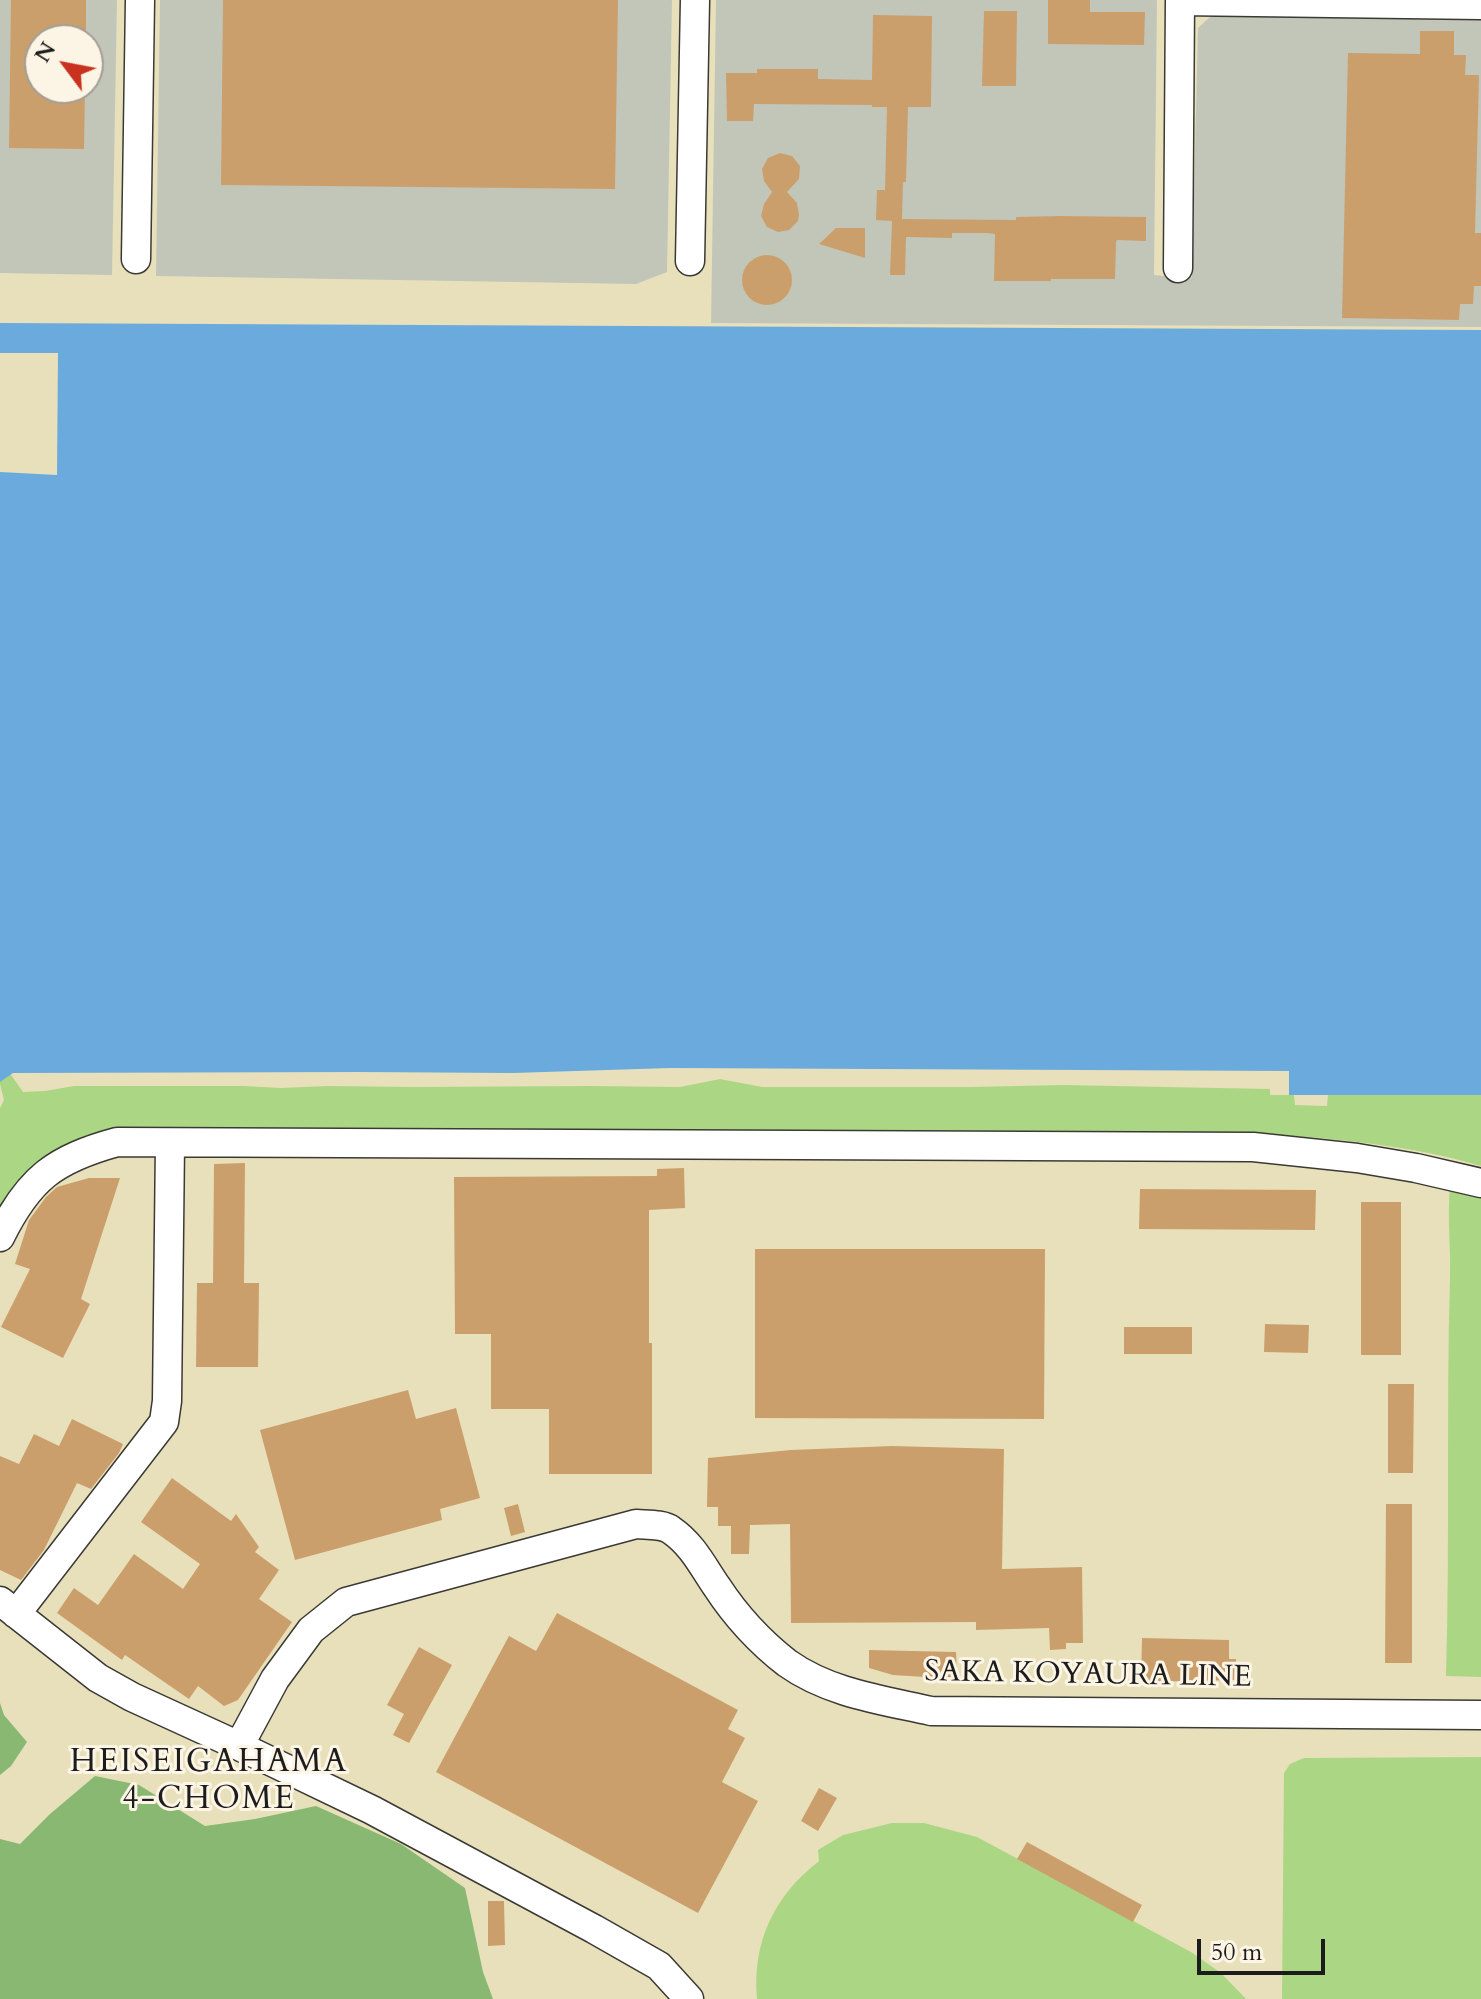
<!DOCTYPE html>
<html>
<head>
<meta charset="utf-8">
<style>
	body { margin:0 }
	#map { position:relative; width:1481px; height:1999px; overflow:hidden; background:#e8e0bb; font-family:Cardo,serif }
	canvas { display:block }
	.north { position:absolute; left:24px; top:24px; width:80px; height:80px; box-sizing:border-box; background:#fcf5e5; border:2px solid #a29e95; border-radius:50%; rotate:302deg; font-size:22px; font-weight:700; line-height:32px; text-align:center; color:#1c1c1c }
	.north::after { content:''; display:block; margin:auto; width:28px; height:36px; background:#c8321e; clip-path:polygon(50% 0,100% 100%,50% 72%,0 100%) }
	.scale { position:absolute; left:1197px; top:1939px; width:128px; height:36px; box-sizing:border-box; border:4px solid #1c1c1c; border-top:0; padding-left:10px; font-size:24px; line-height:28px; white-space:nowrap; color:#1c1c1c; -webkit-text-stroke:6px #fcf5e5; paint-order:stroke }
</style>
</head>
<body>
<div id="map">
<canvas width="1481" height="1999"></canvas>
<div class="north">N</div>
<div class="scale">50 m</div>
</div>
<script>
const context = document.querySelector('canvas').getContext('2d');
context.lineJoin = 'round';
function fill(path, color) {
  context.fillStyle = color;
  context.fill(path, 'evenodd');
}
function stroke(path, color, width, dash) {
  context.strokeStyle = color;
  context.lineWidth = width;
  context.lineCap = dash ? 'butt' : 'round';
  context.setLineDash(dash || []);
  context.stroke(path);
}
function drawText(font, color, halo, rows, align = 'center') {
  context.font = font + ' Cardo,serif';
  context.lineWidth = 6;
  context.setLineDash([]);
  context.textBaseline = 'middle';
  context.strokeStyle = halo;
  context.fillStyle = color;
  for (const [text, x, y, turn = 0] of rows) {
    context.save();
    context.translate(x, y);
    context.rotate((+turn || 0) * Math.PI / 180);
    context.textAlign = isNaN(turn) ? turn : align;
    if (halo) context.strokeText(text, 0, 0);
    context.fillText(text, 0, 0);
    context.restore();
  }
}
fill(new Path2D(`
	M0 0H117L112 275 0 273ZM40 40H88V88H40Z
	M160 0H672L667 272 636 284 156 276Z
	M716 0H1157L1154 275 1174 277H1192L1198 28 1211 16 1481 20V327L711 323Z`), '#c2c6b9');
fill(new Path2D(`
	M0 1059 23 1092 45 1091 74 1086H244L281 1088 328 1086 415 1087 589 1086 680 1087 720 1079 762 1087H970L1063 1085 1270 1089V1095H1294L1295 1105 1327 1106 1328 1095H1481V1166C1438 1153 1393 1146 1349 1141 1242 1129 1133 1131 1025 1133L247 1131 28 1173 16 1185 0 1208V1108L4 1100 0 1084Z
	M1450 1186 1481 1195V1677L1446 1676C1450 1543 1446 1411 1450 1278 1451 1247 1447 1217 1450 1186Z
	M1481 1757V1999H1282L1284 1773 1290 1764 1304 1758Z
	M892 1823H924L977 1837 1191 1952 1221 1973 1246 1999H757C752 1942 774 1896 819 1861L818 1850 843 1835Z`), '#abd784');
fill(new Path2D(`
	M0 1703 4 1715 27 1742 11 1766 0 1775Z
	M95 1776 139 1785 205 1826 255 1819 316 1806 401 1844 465 1888 483 1972 493 1999H0V1839L20 1844 50 1814Z`), '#88b872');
fill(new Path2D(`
	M0 323 1481 330V1095H1289V1071L670 1068 513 1073 359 1072 13 1073 0 1082V472L57 475 58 353H0Z`), '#6aaadd');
fill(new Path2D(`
	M11 0H86V40H40V88H85L84 149 9 148Z
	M223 0H618L615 189 221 185Z
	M1048 0H1090V12H1145L1144 45 1048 44Z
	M984 11H1017L1016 86H982Z
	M873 15 932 16 931 107H908L906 182H903L902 219 1016 220V217L1060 216 1146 217V241L1117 240 1116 242 1115 279H1051V281H994L995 234 987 233H952V238L906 237 905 275H890L892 221 876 220 877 190H885L887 107H872V105L754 104 753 121H727L726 73H757V69H818V79L872 80Z
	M1420 31H1454V55H1466L1465 75H1479L1475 233H1481V286H1474L1473 304H1460L1459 320 1342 318 1348 53 1420 54Z
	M780 153 792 156 800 166 799 179 787 192 797 203 799 215 798 221 789 230 778 232 767 227 761 216 764 204 772 192 764 181 762 169 768 158Z
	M836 228H865V258L819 244Z
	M742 280a25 25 0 1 1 50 0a25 25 0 1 1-50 0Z
	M245 1163 244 1283H259L258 1367H196L197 1283H213L214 1164Z
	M684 1168 685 1208 649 1210V1343H652V1474H549V1409H491V1334H455L454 1177 657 1176V1169Z
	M89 1178H120L81 1299 90 1304 63 1358 1 1327 30 1269 15 1264 29 1220 46 1197 57 1187Z
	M1140 1189 1316 1190 1315 1230 1139 1229Z
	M1361 1202H1401V1355H1361Z
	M755 1249H1045L1044 1419 755 1418Z
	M1265 1324 1309 1325 1308 1353 1264 1352Z
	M1124 1327H1192V1354H1124Z
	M1388 1384H1414L1413 1473H1388Z
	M408 1390 416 1419 456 1408 480 1498 440 1509 442 1520 295 1560 260 1430Z
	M72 1419 123 1444 119 1453 91 1489 77 1483 44 1550 21 1580 0 1570V1456L19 1464 34 1434 59 1446Z
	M892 1446 1004 1449 1002 1569 1082 1567 1083 1643H1066V1649L1050 1650 1049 1628 976 1630V1622L791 1623 790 1524 750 1525 749 1554H731V1526H718V1507H707L708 1458 791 1450Z
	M172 1478 231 1521 236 1514 259 1547 255 1552 279 1570 259 1599 292 1622 238 1700 224 1706 198 1686 189 1699 125 1655 122 1660 57 1613 74 1588 98 1605 134 1554 183 1589 200 1564 141 1522Z
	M518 1504 525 1532 511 1536 504 1508Z
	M1386 1504H1412V1663H1385Z
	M557 1613 738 1710 728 1729 745 1738 722 1782 758 1801 698 1913 436 1772 509 1636 536 1651Z
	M1142 1638 1229 1640V1659H1236V1680L1141 1682Z
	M419 1647 452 1665 409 1743 393 1735 404 1714 387 1705Z
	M869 1650 956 1652 957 1679 893 1675 869 1668Z
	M819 1788 837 1798 818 1831 801 1821Z
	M1027 1842 1142 1905 1133 1922 1017 1859Z
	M488 1901H504L505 1945 488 1946Z`), '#cb9f6c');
const secondary = new Path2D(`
	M1180 1 1481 5
	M136 259 140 0
	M690 261 695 0
	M1178 268 1180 0
	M0 1237C29 1178 55 1159 117 1142L1253 1147 1357 1158 1416 1168 1481 1183
	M0 1601 98 1678 132 1697 239 1746 372 1810 594 1929 659 1966 689 1999
	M16 1614 164 1422 167 1401 170 1143
	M239 1746 275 1679 311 1630 346 1602 636 1524C647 1525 663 1524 671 1530 693 1545 703 1567 717 1587 736 1616 760 1642 787 1663 829 1693 882 1700 931 1711L1481 1715`);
stroke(secondary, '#3b3934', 31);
stroke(secondary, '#fff', 28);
drawText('30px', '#1c1c1c', '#fcf5e5', [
	["SAKA KOYAURA LINE",1088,1676,1]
]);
context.letterSpacing = '2px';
drawText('32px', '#1c1c1c', '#fcf5e5', [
	["HEISEIGAHAMA",209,1764],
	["4-CHOME",209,1801]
]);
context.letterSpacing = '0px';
</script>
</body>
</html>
